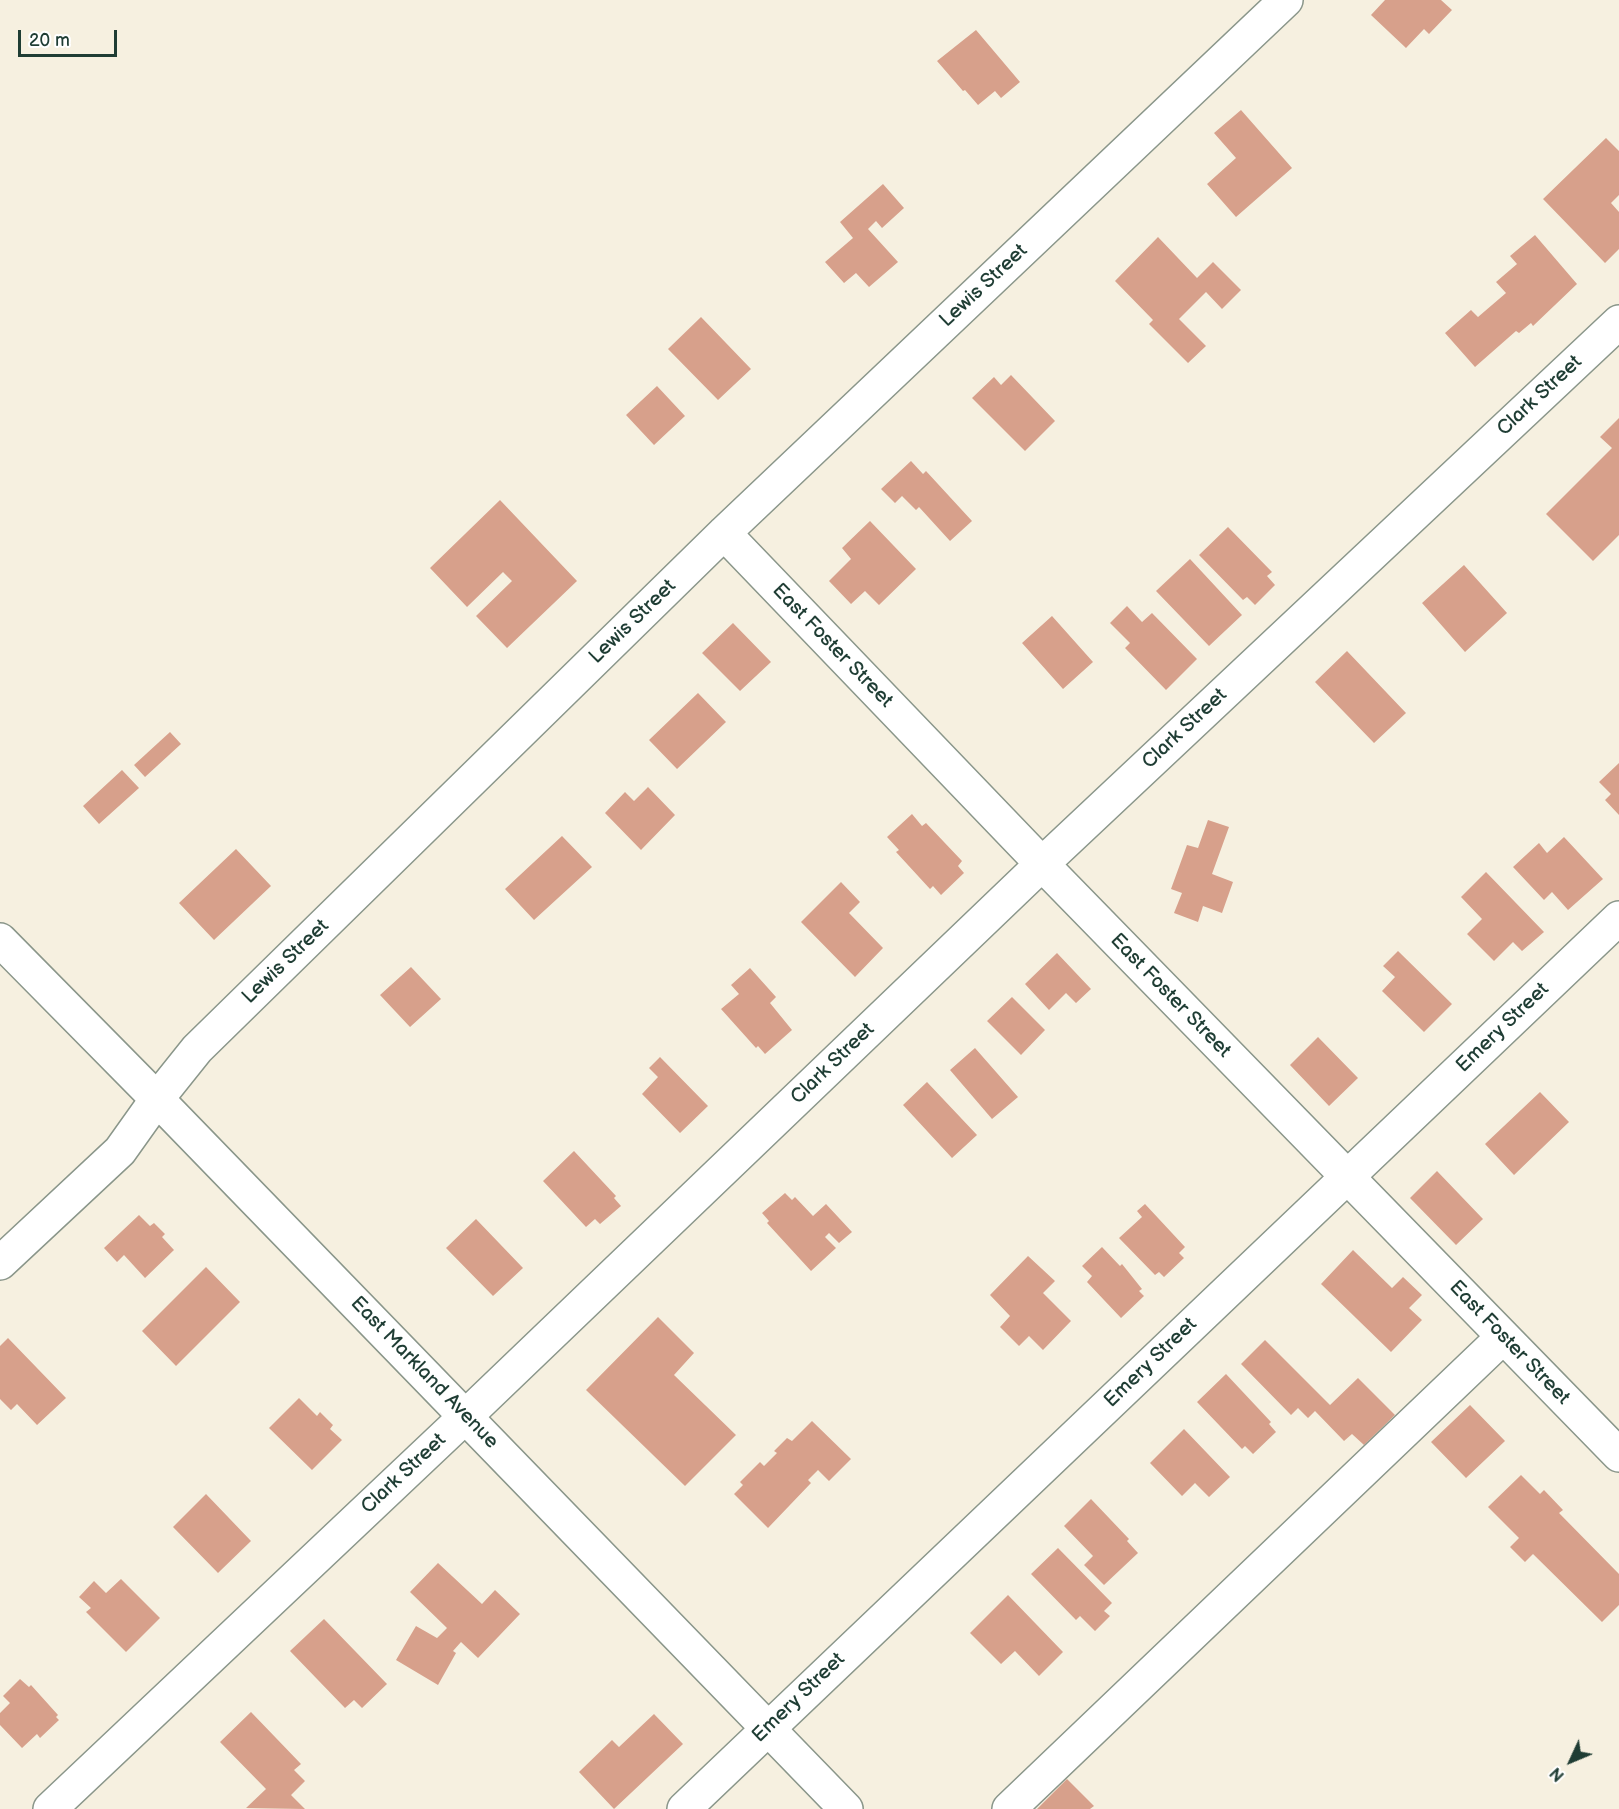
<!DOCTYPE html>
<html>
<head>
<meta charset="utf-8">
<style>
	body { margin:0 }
	#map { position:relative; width:1619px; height:1809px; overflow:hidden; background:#f6f0e0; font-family:"Balsamiq Sans",sans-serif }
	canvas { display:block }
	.north { position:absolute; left:1541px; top:1731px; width:60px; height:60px; -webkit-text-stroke:4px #fff; paint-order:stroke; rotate:226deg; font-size:16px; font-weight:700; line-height:24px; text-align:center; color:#1f3d34 }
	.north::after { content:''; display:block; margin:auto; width:21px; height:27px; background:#1f3d34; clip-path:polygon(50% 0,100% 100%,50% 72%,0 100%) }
	.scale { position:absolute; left:18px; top:30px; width:99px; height:27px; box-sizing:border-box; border:3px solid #1f3d34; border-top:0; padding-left:8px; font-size:18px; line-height:21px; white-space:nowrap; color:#1f3d34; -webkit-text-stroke:4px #fff; paint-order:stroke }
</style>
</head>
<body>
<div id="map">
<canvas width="1619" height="1809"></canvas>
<div class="north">N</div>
<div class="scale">20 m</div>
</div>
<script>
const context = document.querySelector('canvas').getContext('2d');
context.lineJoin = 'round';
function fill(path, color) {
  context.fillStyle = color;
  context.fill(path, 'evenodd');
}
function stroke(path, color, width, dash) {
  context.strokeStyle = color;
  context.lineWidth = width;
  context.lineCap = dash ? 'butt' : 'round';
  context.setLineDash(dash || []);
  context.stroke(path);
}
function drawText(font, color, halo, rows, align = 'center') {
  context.font = font + ' "Balsamiq Sans",sans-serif';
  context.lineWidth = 5;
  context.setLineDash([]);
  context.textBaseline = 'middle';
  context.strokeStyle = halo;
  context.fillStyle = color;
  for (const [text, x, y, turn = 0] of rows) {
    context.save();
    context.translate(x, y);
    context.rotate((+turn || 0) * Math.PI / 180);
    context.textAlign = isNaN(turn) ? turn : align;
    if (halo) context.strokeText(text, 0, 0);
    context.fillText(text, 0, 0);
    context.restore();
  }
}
fill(new Path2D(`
	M1385 0H1441L1452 10 1429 34 1424 29 1406 48 1371 15Z
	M976 30 1020 82 1001 98 995 91 978 105 965 90 963 91 937 61Z
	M1241 110 1292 168 1236 217 1207 184 1236 158 1214 133Z
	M1606 138 1619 151V195L1611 203 1619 212V249L1605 263 1543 199Z
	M883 184 904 208 882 228 876 221 868 229 898 262 869 287 856 273 844 283 825 262 853 238 840 222Z
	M1535 235 1577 284 1533 326 1531 323 1519 333 1516 331 1475 367 1445 333 1471 310 1478 317 1506 293 1496 282 1517 264 1510 256Z
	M1158 237 1197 278 1213 262 1241 290 1222 309 1206 292 1179 319 1206 346 1188 363 1149 324 1153 320 1115 281Z
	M701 317 751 369 718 400 668 349Z
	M1011 375 1055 421 1025 451 972 398 994 377 1001 385Z
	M657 386 685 416 654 445 626 415Z
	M1619 418V535L1593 561 1546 514 1612 448 1600 437Z
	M911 461 923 474 926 471 972 521 950 541 919 507 916 510 902 496 895 503 881 489Z
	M500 500 577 581 507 648 476 616 512 581 503 572 467 607 430 568Z
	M870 521 916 569 879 605 865 591 851 604 829 581 851 559 842 548Z
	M1228 527 1272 572 1267 576 1275 585 1255 605 1247 597 1243 600 1199 555Z
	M1190 559 1242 615 1209 646 1156 591Z
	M1464 565 1507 613 1465 652 1422 603Z
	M1127 606 1142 622 1152 613 1197 659 1166 690 1125 648 1130 643 1110 623Z
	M1052 616 1093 662 1063 689 1022 643Z
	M733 623 771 662 740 691 702 653Z
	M1347 651 1406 713 1374 743 1315 682Z
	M698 693 726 722 677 769 649 740Z
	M170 732 181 744 145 777 134 765Z
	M1619 763V815L1605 800 1611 794 1599 782Z
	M122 770 139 788 99 824 83 806Z
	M648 787 675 815 641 850 605 813 625 792 634 801Z
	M912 814 922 826 926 823 962 861 958 866 964 873 941 895 933 886 930 889 896 852 899 850 887 837Z
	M1208 820 1229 827 1212 874 1233 882 1222 913 1203 906 1198 922 1174 913 1182 893 1171 889 1187 845 1198 848Z
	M562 836 592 867 534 920 505 889Z
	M1564 837 1603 879 1568 910 1552 892 1544 900 1513 867 1539 843 1547 853Z
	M236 849 271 886 214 940 179 903Z
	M1486 872 1544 932 1522 951 1513 942 1494 961 1467 934 1482 919 1461 897Z
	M841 882 860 902 849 913 883 948 855 977 801 922Z
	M1398 951 1452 1004 1424 1032 1382 991 1395 977 1383 966Z
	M1057 953 1091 989 1076 1003 1066 993 1049 1010 1025 984Z
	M411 967 441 999 410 1027 380 995Z
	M750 968 776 997 770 1003 792 1030 765 1054 758 1046 756 1048 721 1009 739 994 731 985Z
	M1012 997 1045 1030 1021 1055 987 1021Z
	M1318 1037 1358 1078 1329 1106 1290 1065Z
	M975 1048 1018 1097 992 1119 950 1070Z
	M660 1057 708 1106 680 1133 642 1094 658 1077 649 1068Z
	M927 1082 977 1135 952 1158 903 1105Z
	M1540 1092 1569 1122 1514 1175 1485 1144Z
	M574 1151 616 1196 614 1198 621 1206 600 1224 595 1219 586 1227 543 1181Z
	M1437 1171 1483 1219 1456 1245 1410 1198Z
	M785 1193 792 1200 795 1197 813 1216 826 1204 852 1232 839 1243 829 1233 825 1237 836 1248 811 1271 767 1223 769 1221 762 1213Z
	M1145 1204 1185 1247 1179 1253 1184 1258 1164 1277 1159 1272 1155 1275 1119 1238 1142 1217 1137 1211Z
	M139 1215 150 1226 154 1223 165 1234 162 1237 174 1250 145 1278 124 1255 117 1262 104 1248Z
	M476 1219 523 1268 493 1296 446 1248Z
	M1102 1247 1120 1266 1122 1264 1142 1289 1139 1291 1144 1296 1121 1318 1087 1282 1092 1276 1082 1266Z
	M1353 1250 1392 1288 1403 1277 1422 1295 1409 1308 1422 1320 1391 1352 1321 1284Z
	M1028 1256 1055 1281 1043 1293 1071 1321 1043 1350 1029 1336 1019 1346 1000 1327 1010 1316 990 1295Z
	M206 1267 240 1302 176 1366 142 1331Z
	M658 1317 694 1353 674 1375 736 1435 685 1486 586 1390Z
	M8 1338 66 1398 37 1425 17 1404 11 1410 0 1399V1346Z
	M1265 1340 1330 1405 1358 1378 1395 1415 1364 1445 1352 1434 1344 1441 1315 1411 1308 1418 1298 1408 1291 1415 1241 1364Z
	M1226 1374 1271 1422 1269 1424 1276 1432 1253 1454 1245 1446 1242 1449 1197 1402Z
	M299 1398 317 1416 320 1412 333 1425 330 1429 342 1440 312 1470 269 1428Z
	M1470 1405 1505 1441 1466 1478 1431 1442Z
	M812 1421 851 1459 829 1481 818 1470 808 1480 811 1483 768 1528 734 1494 743 1485 740 1482 760 1462 764 1466 777 1453 774 1451 787 1438 792 1441Z
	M1184 1429 1230 1477 1209 1497 1195 1483 1182 1496 1150 1463Z
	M1521 1475 1540 1494 1544 1490 1563 1510 1559 1513 1619 1574V1605L1602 1622 1533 1554 1525 1562 1510 1547 1519 1538 1488 1507Z
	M206 1494 251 1541 218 1573 173 1527Z
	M1091 1499 1129 1539 1127 1541 1138 1553 1104 1585 1084 1565 1093 1556 1064 1526Z
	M1058 1548 1112 1603 1104 1611 1110 1616 1095 1631 1080 1616 1076 1620 1031 1574Z
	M438 1563 482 1604 495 1590 520 1614 478 1658 461 1642 453 1651 456 1653 438 1685 396 1660 416 1626 437 1638 447 1628 410 1592Z
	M121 1579 160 1618 126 1652 86 1612 91 1608 79 1597 94 1581 106 1593Z
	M1008 1595 1063 1652 1039 1676 1015 1651 1001 1664 970 1633Z
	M324 1619 387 1684 362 1708 354 1700 345 1708 290 1651Z
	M20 1679 29 1687 31 1685 58 1715 56 1717 59 1720 40 1738 37 1734 22 1748 0 1725V1713L10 1703 3 1696Z
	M251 1712 301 1764 294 1770 305 1781 291 1795 305 1809 246 1808 266 1789 220 1742Z
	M654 1714 683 1744 614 1809 579 1772 612 1740 619 1747Z
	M1067 1779 1094 1806 1090 1809H1037Z`), '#d7a08b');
const minor = new Path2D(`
	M724 533 1042 864 1619 1455
	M0 1263 120 1151 157 1099 197 1049 724 533 1286 0
	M50 1809 466 1416 1042 864 1619 322
	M684 1809 1619 918
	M1009 1809 1503 1337`);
const major = new Path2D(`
	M0 940 157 1099 846 1809`);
stroke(minor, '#8a968a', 36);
stroke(major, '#8a968a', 36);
stroke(minor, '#fff', 33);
stroke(major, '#fff', 33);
drawText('20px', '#1f3d34', '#fff', [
	["Lewis Street",984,286,-43],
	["Clark Street",1540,396,-43],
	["Lewis Street",633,622,-44],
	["East Foster Street",832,646,46],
	["Clark Street",1185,729,-43],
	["Lewis Street",286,962,-44],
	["East Foster Street",1170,996,46],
	["Emery Street",1503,1028,-44],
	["Clark Street",833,1064,-44],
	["East Foster Street",1509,1343,46],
	["Emery Street",1151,1363,-44],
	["East Markland Avenue",424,1373,46],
	["Clark Street",404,1474,-43],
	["Emery Street",799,1698,-44]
]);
</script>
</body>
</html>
